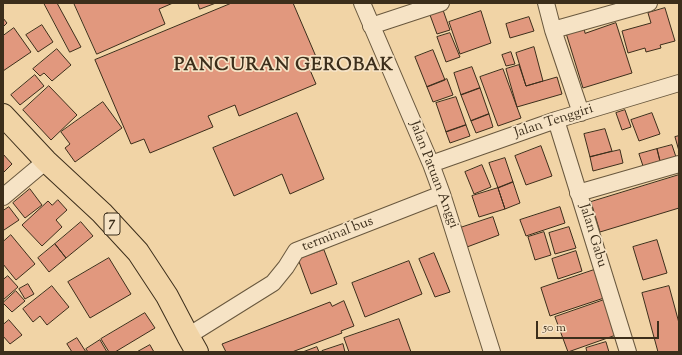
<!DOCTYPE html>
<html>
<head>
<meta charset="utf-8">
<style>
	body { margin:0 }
	#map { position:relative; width:682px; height:355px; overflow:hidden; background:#f1d4a6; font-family:"Sorts Mill Goudy",serif }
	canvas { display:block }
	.frame { position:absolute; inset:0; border:4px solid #3c2e1b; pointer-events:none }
	.scale { position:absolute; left:536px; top:321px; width:123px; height:18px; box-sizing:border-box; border:2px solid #3c2e1b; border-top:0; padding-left:5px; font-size:12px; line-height:14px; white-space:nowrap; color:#3c2e1b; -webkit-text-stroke:3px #f6e3c5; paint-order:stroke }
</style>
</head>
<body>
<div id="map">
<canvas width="682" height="355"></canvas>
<div class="frame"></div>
<div class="scale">50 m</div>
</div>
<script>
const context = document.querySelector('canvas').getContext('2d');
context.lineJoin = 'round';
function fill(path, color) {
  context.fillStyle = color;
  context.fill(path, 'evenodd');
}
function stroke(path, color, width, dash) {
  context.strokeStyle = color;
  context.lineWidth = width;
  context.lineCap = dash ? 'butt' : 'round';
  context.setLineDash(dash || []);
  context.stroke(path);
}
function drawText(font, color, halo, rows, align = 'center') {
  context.font = font + ' "Sorts Mill Goudy",serif';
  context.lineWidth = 3.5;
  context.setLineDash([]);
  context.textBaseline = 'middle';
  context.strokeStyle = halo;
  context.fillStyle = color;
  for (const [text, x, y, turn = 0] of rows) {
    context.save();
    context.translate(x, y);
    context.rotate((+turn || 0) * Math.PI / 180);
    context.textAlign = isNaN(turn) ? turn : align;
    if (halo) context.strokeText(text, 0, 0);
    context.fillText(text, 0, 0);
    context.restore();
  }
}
const building = new Path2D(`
	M44 3H57L81 47 70 52Z
	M74 3H173L159 9 165 24 97 54Z
	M198 3H216L200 9Z
	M232 3H293L320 66 310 70 316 84 239 116 235 105 208 116 213 127 150 153 144 139 131 144 95 60Z
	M665 8 675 41 660 45 661 48 646 52 645 48 628 53 622 31 651 23 648 13Z
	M443 10 450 30 437 34 430 15Z
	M481 11 491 43 460 54 449 22Z
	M529 17 534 31 510 38 506 24Z
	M3 18 7 23 3 27Z
	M616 23 632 73 583 88 566 33 584 28 585 33Z
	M42 25 53 42 38 52 26 35Z
	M14 28 31 52 3 71V36Z
	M450 33 460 57 446 62 437 37Z
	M534 47 543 81 526 86 516 53Z
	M57 49 71 65 52 81 44 73 40 76 33 69Z
	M433 50 445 80 427 87 415 57Z
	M511 52 515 64 506 66 502 55Z
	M519 65 526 86 557 77 562 94 517 107 506 69Z
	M472 67 480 88 461 95 454 73Z
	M503 69 521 118 498 126 480 77Z
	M35 75 44 86 20 105 11 95Z
	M447 79 453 95 433 102 427 87Z
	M49 86 77 115 51 140 23 110Z
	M480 88 489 114 471 121 461 95Z
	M456 97 466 125 446 132 436 103Z
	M103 102 122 128 75 162 65 148 70 144 61 132Z
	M625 110 631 127 622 130 616 113Z
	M297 113 324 179 290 194 282 174 234 196 213 148Z
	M652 113 660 134 639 141 631 120Z
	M489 114 493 127 476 133 471 121Z
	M466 125 470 136 450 143 446 132Z
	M605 129 612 151 590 157 584 134Z
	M679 136V151L675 137Z
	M672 145 676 157 660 161 657 149Z
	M541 146 552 176 526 185 515 156Z
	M657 149 660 161 643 166 639 154Z
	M620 150 623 163 593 171 590 157Z
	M3 154 12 164 3 173Z
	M505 158 513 182 498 188 489 163Z
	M482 165 491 187 474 194 465 172Z
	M679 175V208L600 232 591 202Z
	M513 182 520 203 505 209 498 188Z
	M498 188 505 209 479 217 472 196Z
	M30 189 42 205 25 218 13 203Z
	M58 200 67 210 56 220 62 227 42 246 22 225 48 201 52 205Z
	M9 207 19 220 4 230 3 229V211Z
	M560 207 565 223 526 236 520 220Z
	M493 217 499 235 467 247 460 228Z
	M81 222 93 236 66 258 55 244Z
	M569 227 576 248 555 254 549 233Z
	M544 232 551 255 535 260 528 237Z
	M11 235 35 264 16 280 3 264V242Z
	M657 240 667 273 643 280 633 247Z
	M55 244 66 258 49 272 38 258Z
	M324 250 337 284 311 294 298 259Z
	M576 251 582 271 558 279 552 259Z
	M434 253 450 292 435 297 419 259Z
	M109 258 131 294 90 318 68 282Z
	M409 261 422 294 365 317 352 283Z
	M594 270 604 298 550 316 541 288Z
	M8 276 18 287 3 300V280Z
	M28 284 34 294 25 299 19 289Z
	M52 286 69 307 47 325 40 316 33 322 23 309Z
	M669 286 679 323V352H658L642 293Z
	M16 291 25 301 12 312 3 303Z
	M604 300 616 335 568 352 555 317Z
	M344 301 354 326 341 331 342 333 292 352H226L222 344 330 302 332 306Z
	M145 313 155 328 115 352H109L101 339Z
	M399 319 411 352H349L344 338Z
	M9 320 22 335 10 344 3 336V325Z
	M77 338 86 352H72L67 344Z
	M100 340 107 352H88L86 349Z
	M606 342 609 352H587L586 348Z
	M343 344 345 352H322V351Z
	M150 345 154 352H137Z
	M317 347 319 352H303Z`);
fill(building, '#e1987e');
stroke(building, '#3c2e1b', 1);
const street = new Path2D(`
	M362 3 431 164 442 194 492 352
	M546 3 553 30 581 113
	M371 26 441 3
	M553 30 649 3
	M556 120 628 352
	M431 164 556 120 679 83
	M578 193 679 164
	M3 197 46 161
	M188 336 273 283 286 267 296 251 442 194`);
const highway = new Path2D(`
	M3 115 46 161 102 213 138 252 167 296 188 336 197 352`);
stroke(street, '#69583e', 18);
stroke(highway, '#3c2e1b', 24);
stroke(street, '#f6e3c5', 16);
stroke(highway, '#f1d4a6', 22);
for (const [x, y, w] of [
	[112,224,16]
]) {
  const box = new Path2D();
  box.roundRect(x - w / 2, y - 11, w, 22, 3);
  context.fillStyle = '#f6e3c5';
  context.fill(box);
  stroke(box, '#3c2e1b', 1);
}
drawText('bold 13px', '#3c2e1b', null, [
	["7",112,224]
]);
drawText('14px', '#3c2e1b', '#f6e3c5', [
	["Jalan Tenggiri",554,122,-18],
	["Jalan Patuan Anggi",433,175,69],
	["terminal bus",338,235,-21],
	["Jalan Gabu",592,236,73]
]);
context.letterSpacing = '1px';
drawText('bold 18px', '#3c2e1b', '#f6e3c5', [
	["PANCURAN GEROBAK",284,67]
]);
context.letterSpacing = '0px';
</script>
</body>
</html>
